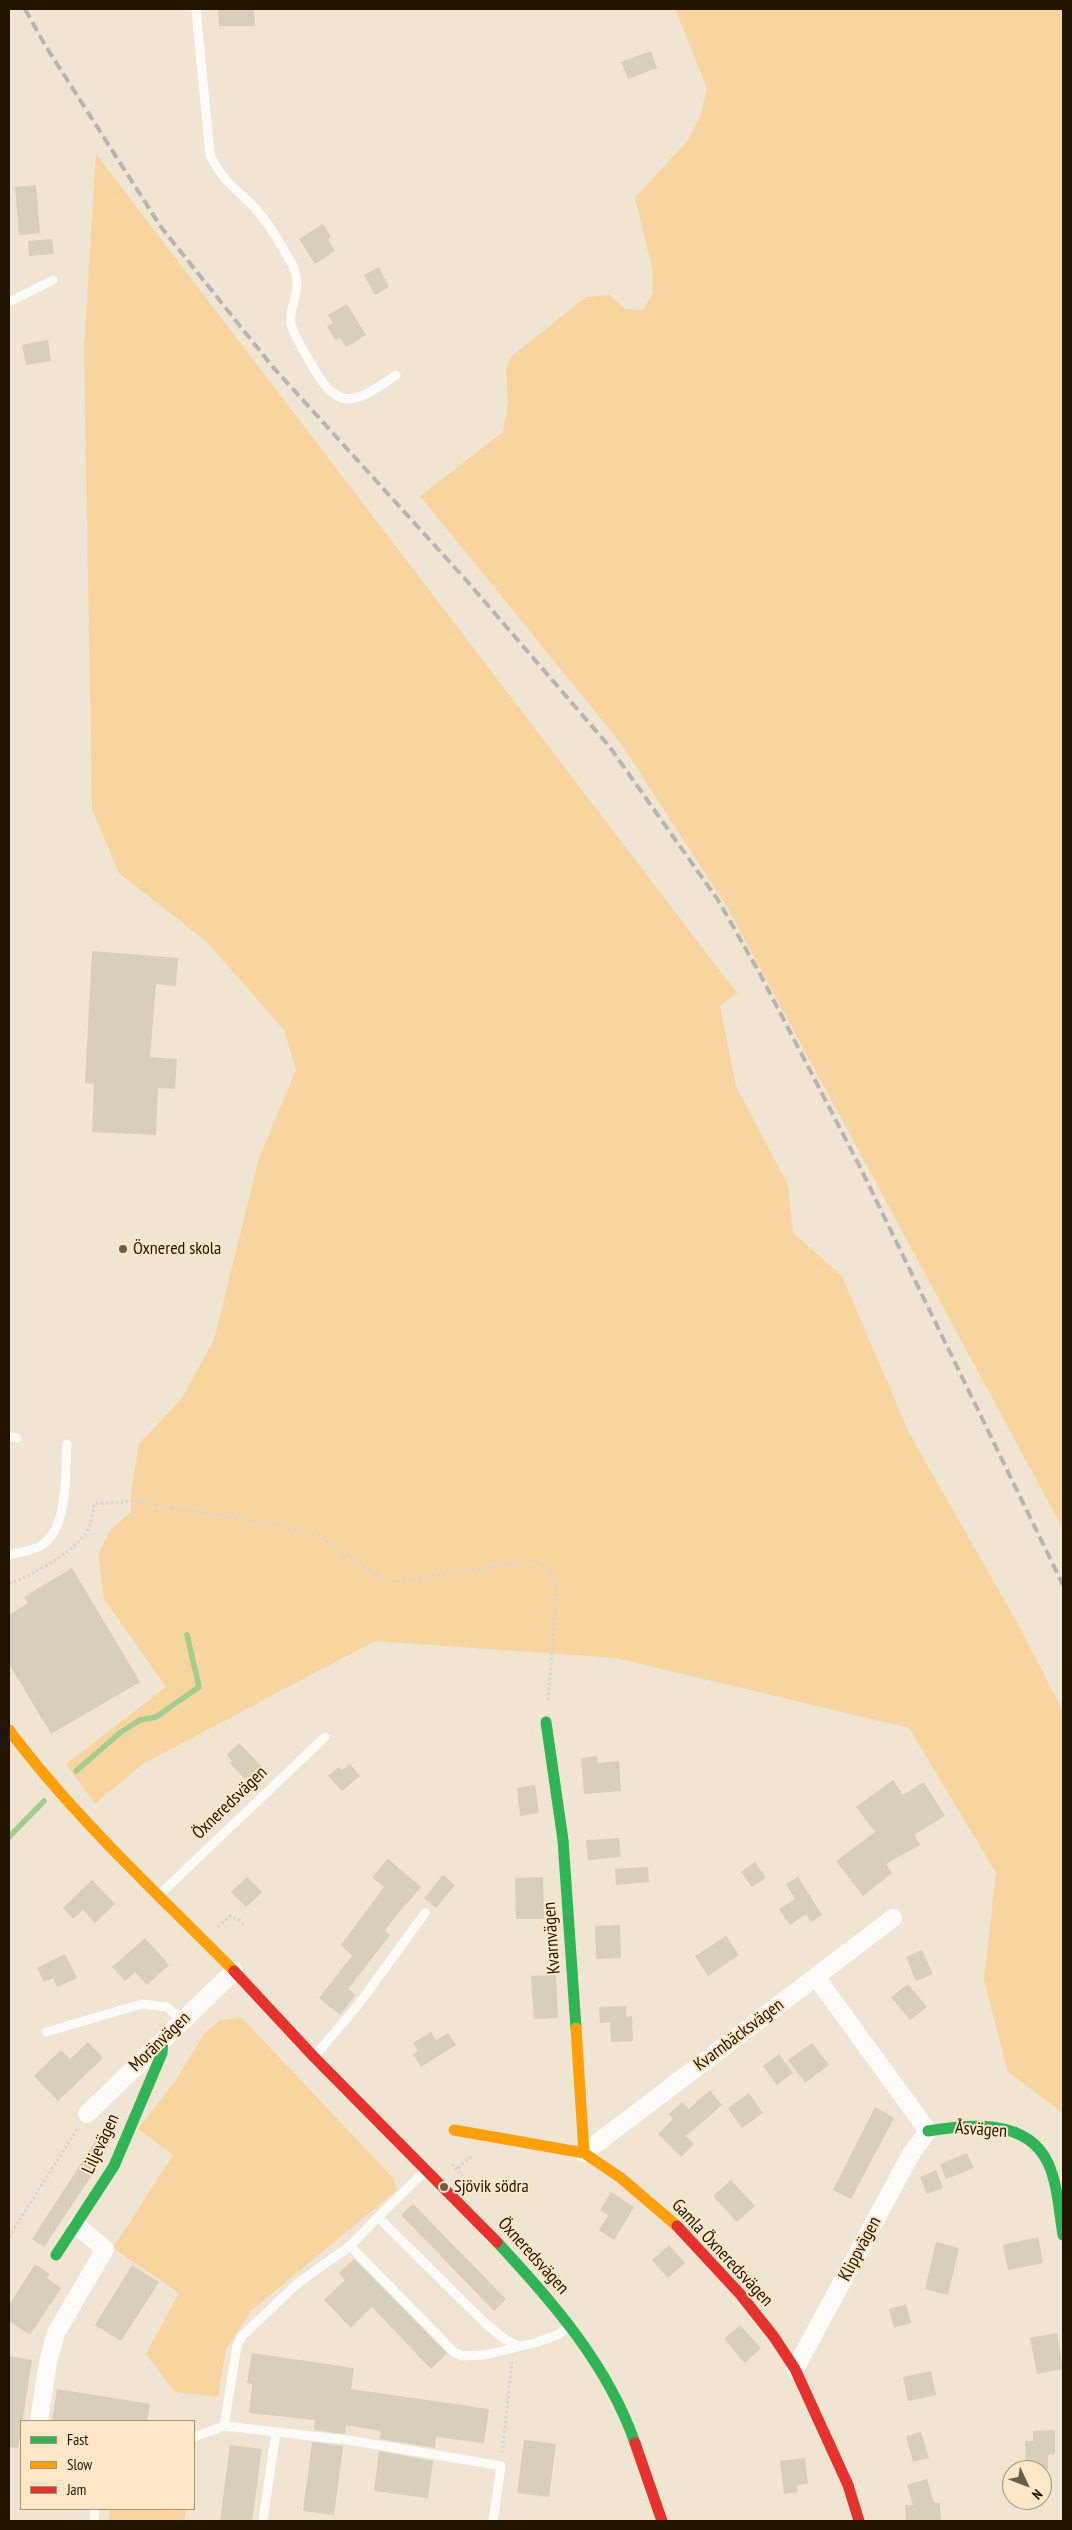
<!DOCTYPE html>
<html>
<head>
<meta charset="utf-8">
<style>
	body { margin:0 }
	#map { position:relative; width:1072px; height:2530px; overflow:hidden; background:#f0e4d3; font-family:"PT Sans Narrow",sans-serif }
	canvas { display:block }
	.frame { position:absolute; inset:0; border:10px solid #211400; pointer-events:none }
	.legend { position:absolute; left:20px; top:2420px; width:175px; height:90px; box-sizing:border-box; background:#fde7c6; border:1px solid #a59377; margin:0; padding:6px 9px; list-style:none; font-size:15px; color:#211400 }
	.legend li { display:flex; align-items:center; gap:10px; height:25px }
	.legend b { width:25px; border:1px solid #a59377 }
	.north { position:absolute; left:1002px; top:2460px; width:50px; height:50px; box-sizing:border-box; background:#fde7c6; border:1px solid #a59377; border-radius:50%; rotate:133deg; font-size:14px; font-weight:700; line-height:20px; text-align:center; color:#211400 }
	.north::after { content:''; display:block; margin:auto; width:18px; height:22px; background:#695d4a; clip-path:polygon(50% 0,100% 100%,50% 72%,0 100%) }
</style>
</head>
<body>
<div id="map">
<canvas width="1072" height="2530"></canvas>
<div class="frame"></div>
<ul class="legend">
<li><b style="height:6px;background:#30b455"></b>Fast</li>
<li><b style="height:6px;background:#ff9f0a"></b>Slow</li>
<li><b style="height:6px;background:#e5322d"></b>Jam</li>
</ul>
<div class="north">N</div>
</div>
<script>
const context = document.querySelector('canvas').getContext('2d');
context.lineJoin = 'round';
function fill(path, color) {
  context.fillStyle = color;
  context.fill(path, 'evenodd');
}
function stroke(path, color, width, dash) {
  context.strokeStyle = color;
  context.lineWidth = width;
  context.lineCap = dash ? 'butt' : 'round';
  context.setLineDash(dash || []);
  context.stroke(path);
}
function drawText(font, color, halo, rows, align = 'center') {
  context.font = font + ' "PT Sans Narrow",sans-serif';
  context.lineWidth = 4;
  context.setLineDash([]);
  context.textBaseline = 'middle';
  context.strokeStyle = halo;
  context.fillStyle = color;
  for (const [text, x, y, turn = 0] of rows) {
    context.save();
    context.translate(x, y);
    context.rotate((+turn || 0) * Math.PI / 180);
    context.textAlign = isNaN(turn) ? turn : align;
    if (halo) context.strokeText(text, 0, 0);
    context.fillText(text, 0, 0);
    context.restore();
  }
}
fill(new Path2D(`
	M675 9H1063V1529L727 907 619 741 420 496 503 432 508 403 506 369 512 356 586 297 610 295 625 309 643 310 653 293 652 267 635 198 689 139 701 114 707 88Z
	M96 154 737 993 720 1006 736 1086 788 1185 793 1233 842 1276 909 1433 1018 1624 1063 1711V2113L1008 2072 984 1980 996 1873 909 1728 616 1658 375 1641 143 1764 95 1804 66 1764 166 1687 104 1599 98 1555 111 1529 131 1512V1492L139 1444 182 1398 214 1340 259 1158 296 1070 284 1030 207 942 119 873 92 809 84 349Z
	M242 2018 393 2178 397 2190 252 2310 226 2349 218 2397 175 2392 146 2354 179 2293 113 2248 173 2155 138 2129 176 2080 204 2034 220 2020Z
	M111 2509H186L184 2521H108Z`), '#f8d59e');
stroke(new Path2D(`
	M76 1771 121 1732 140 1720 156 1717 199 1687 187 1635
	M9 1837 44 1801`), '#a4cc8c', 5.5);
fill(new Path2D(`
	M218 9H254L255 26H219Z
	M651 51 657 68 628 79 621 62Z
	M36 185 40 233 19 235 15 187Z
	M323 224 331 237 328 239 335 251 315 264 299 239Z
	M52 239 54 254 29 256 28 241Z
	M379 267 389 287 375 295 364 275Z
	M347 304 366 335 346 347 340 338 335 340 327 326 333 323 328 315Z
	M48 340 51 361 26 365 22 345Z
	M92 951 178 958 176 986 156 984 150 1057 177 1059 175 1089 158 1088 156 1135 92 1132 94 1084 85 1083Z
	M72 1568 140 1682 51 1734 9 1664V1615L28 1603 24 1597Z
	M239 1743 265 1770 250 1785 230 1763 232 1761 227 1755Z
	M597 1756 598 1763 619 1761 621 1791 584 1794 581 1758Z
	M350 1764 360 1776 342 1791 328 1776 339 1767 342 1770Z
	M893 1780 903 1795 924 1782 945 1816 914 1835 920 1845 886 1864 892 1873 863 1896 836 1861 875 1832 856 1807Z
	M535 1785 539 1813 520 1816 517 1788Z
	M619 1838 621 1857 588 1860 586 1840Z
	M388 1859 421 1887 391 1922 385 1931 390 1935 348 1989 356 1995 340 2015 319 1998 352 1956 341 1945 384 1887 372 1877Z
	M755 1862 766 1878 752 1887 741 1872Z
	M648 1867 649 1882 616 1885 615 1869Z
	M443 1875 455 1885 436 1908 424 1898Z
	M247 1877 262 1892 246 1907 231 1892Z
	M543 1877 544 1919H516L515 1878Z
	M798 1877 822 1915 811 1922 806 1914 790 1925 779 1909 795 1899 786 1884Z
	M92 1880 115 1904 95 1923 83 1910 73 1919 63 1908Z
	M620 1925 621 1958 596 1959 595 1926Z
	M726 1936 739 1955 708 1976 695 1956Z
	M145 1938 169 1965 147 1985 135 1972 125 1981 112 1967Z
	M922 1950 933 1974 916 1981 906 1957Z
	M65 1954 77 1978 57 1987 53 1978 44 1982 37 1968Z
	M556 1975 558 2018 534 2019 531 1976Z
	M908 1984 927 2007 910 2020 891 1997Z
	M626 2006V2017L632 2016 633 2041 611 2042 610 2022 600 2023 599 2007Z
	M431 2032 436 2040 448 2033 456 2045 421 2067 413 2054 418 2051 413 2043Z
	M88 2042 103 2058 58 2101 34 2076 61 2050 70 2059Z
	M812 2043 829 2065 805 2083 788 2060Z
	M779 2054 793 2073 777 2085 763 2066Z
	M710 2090 722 2105 686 2136 694 2144 681 2157 658 2134 673 2119 669 2114 682 2102 689 2109Z
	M749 2093 763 2113 742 2128 728 2108Z
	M875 2107 894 2118 851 2199 833 2190Z
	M110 2119 117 2124 102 2160 44 2247 32 2239Z
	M967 2153 974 2168 946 2179 940 2164Z
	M936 2170 943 2188 927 2194 920 2177Z
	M731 2180 755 2206 737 2222 713 2196Z
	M611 2192 634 2207 614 2240 599 2230 608 2215 600 2210Z
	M413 2204 506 2299 494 2311 401 2215Z
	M1038 2237 1043 2263 1008 2270 1003 2245Z
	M936 2242 959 2248 948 2295 925 2289Z
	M669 2245 685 2263 668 2278 652 2260Z
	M354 2259 447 2353 431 2369 372 2307 351 2328 324 2300 345 2280 339 2273Z
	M35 2264 50 2274 47 2278 61 2288 30 2335 9 2321V2305Z
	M132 2265 159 2282 121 2341 95 2325Z
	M906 2304 911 2323 894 2328 889 2309Z
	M740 2325 761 2348 745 2363 724 2339Z
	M1057 2333 1063 2369 1037 2374 1030 2338Z
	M252 2353 354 2368 351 2389 489 2409 484 2443 436 2437 435 2448 380 2439 381 2431 346 2425 345 2434 314 2430 315 2420 249 2413 252 2384 247 2383Z
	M9 2356 32 2360 18 2448 9 2447Z
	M931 2371 936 2395 908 2401 903 2377Z
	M57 2389 150 2404 147 2421H52Z
	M1055 2430V2454L1048 2455V2469L1026 2470 1025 2441H1033V2431Z
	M921 2432 929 2458 913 2462 906 2436Z
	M524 2440 556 2444 549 2497 517 2493Z
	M312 2442 343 2446 334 2515 303 2511Z
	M230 2445 262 2449 252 2521H220Z
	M379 2451 433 2461 428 2498 374 2491Z
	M805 2458 808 2484 797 2485 798 2492 784 2494 780 2461Z
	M927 2479 934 2503H940L941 2521H906L905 2505H913L907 2485Z`), '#d7cebb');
stroke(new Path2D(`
	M9 1583C31 1577 80 1549 89 1527 92 1520 93 1511 94 1504L132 1501 278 1525 320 1536 374 1574 389 1582 534 1561 548 1569 557 1583 548 1702
	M218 1927 230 1916 238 1919 245 1926
	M452 2164 463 2176
	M458 2168 473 2155
	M9 2237 77 2129
	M502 2453 512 2362`), '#d8d5cf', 3, [2.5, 2.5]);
stroke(new Path2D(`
	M196 9 210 155C224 182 231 184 251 204 268 221 280 243 292 264 305 290 288 304 291 324 294 336 304 351 310 362 338 413 353 405 396 375
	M9 302 53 280
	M9 1437 17 1438
	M9 1555C18 1553 29 1551 38 1547 69 1533 65 1473 67 1444
	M160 1894 325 1737
	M46 2032 142 2004 167 2007 182 2021
	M314 2057 358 2005 425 1913
	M426 2170 378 2217 486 2324 506 2340 519 2346
	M350 2246 454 2352 462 2356 485 2355 538 2342 559 2334 568 2327
	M224 2426 355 2441 501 2466 493 2521
	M194 2437 224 2426 237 2346 241 2337 298 2283 350 2246 378 2217
	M94 2521 95 2509
	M263 2521 276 2432`), '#fdfbf8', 9);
stroke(new Path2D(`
	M87 2114 234 1971
	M584 2153 893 1918
	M795 2369 911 2154 928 2131 816 1977
	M39 2421 48 2362 56 2333 105 2249 77 2226`), '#fdfbf8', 18);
stroke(new Path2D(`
	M546 1722 563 1840 576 2028
	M928 2131C969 2124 1027 2118 1048 2163 1058 2185 1059 2212 1063 2235
	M497 2242C552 2301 608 2365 635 2443
	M56 2255 114 2166 162 2053 163 2039`), '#30b455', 11);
stroke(new Path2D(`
	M9 1730C75 1818 157 1893 234 1971
	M576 2028 584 2153
	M454 2130 584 2153 621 2178 677 2226`), '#ff9f0a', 11);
stroke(new Path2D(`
	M234 1971 314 2057 497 2242
	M677 2226 740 2294 774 2337 795 2369 848 2485 859 2521
	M635 2443 662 2521`), '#e5322d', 11);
stroke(new Path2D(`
	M25 9 45 45 161 227 272 366 466 580 609 746 718 900 760 974 858 1163 1063 1585`), '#b8b4af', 4, [10, 5]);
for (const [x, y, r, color] of [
	[123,1249,5,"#695d4a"],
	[444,2187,5,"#695d4a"]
]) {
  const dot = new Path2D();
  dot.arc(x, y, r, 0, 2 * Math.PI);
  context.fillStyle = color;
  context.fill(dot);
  stroke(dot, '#fde7c6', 2);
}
drawText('18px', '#211400', '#fde7c6', [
	["Öxnered skola",133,1249],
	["Sjövik södra",454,2187]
], 'left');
drawText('18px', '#211400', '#fde7c6', [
	["Öxneredsvägen",230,1803,-44],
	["Kvarnvägen",552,1938,-94],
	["Kvarnbäcksvägen",739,2035,-37],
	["Moränvägen",160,2042,-44],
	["Åsvägen",981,2130,4],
	["Liljevägen",101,2144,-65],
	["Klippvägen",860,2249,-62],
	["Gamla Öxneredsvägen",722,2253,47],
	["Öxneredsvägen",533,2256,48]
]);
</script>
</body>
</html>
